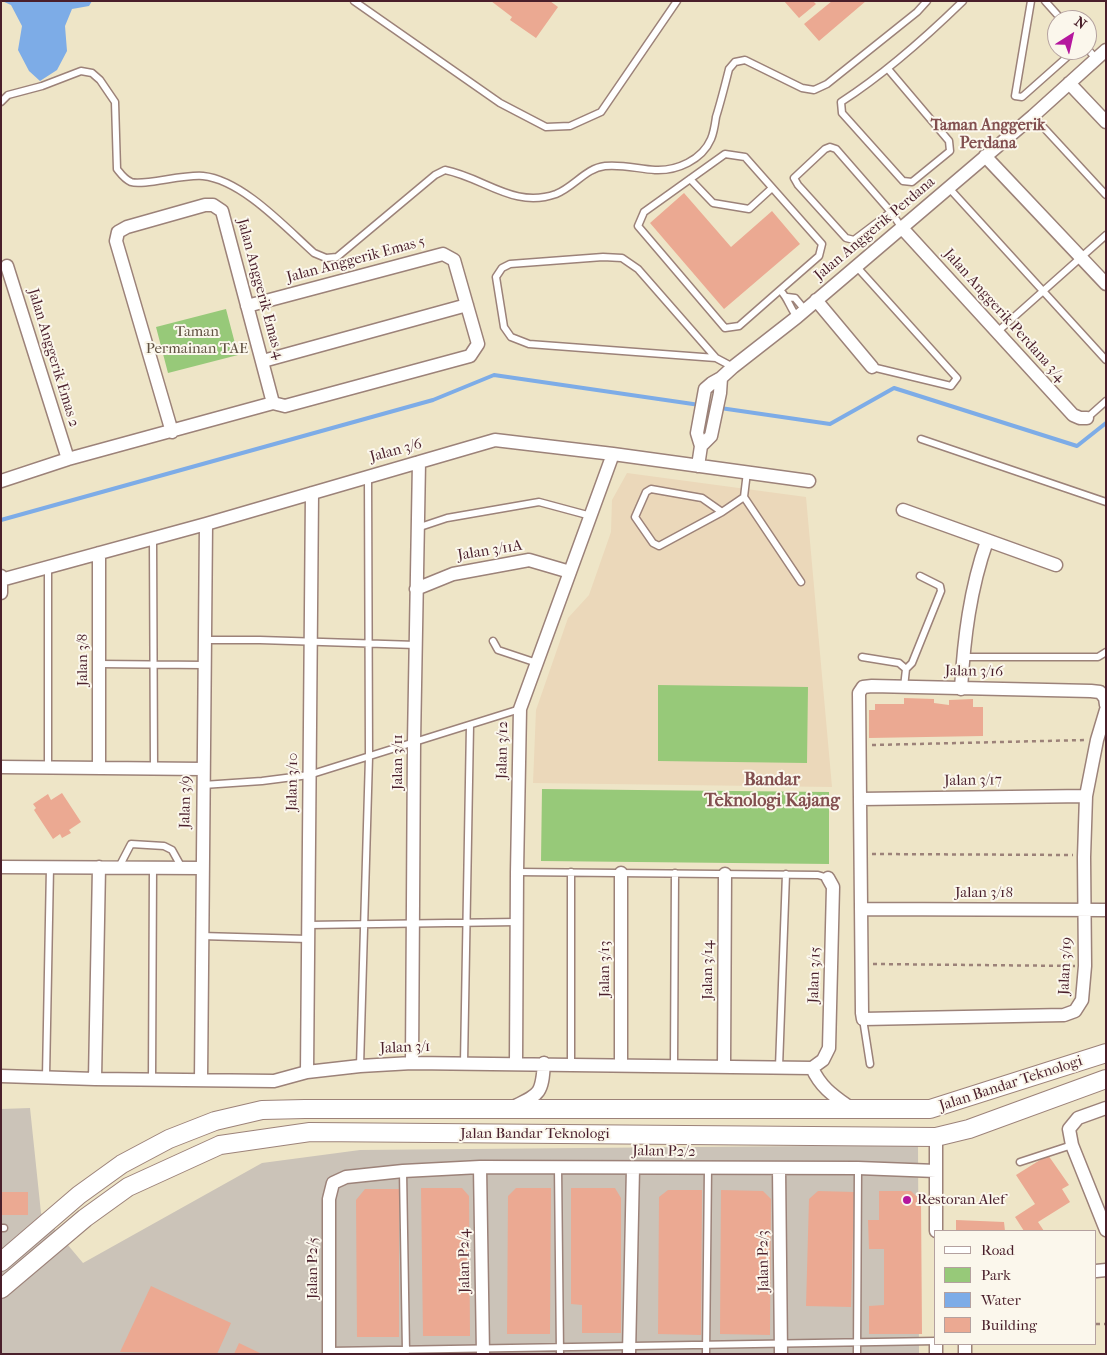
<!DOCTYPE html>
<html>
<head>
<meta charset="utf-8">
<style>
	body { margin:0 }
	#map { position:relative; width:1107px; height:1355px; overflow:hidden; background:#eee5c7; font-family:"IM FELL French Canon",serif }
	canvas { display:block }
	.frame { position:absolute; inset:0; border:2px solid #4a1f2b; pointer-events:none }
	.legend { position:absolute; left:934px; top:1230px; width:162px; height:115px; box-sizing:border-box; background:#fbf7ec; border:1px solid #b4a19f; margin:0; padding:6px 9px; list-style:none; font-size:15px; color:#4a1f2b }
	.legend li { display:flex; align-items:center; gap:10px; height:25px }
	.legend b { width:25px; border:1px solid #b4a19f }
	.north { position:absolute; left:1047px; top:10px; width:50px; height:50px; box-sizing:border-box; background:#fbf7ec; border:1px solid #b4a19f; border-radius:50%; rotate:35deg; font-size:14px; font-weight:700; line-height:20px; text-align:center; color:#4a1f2b }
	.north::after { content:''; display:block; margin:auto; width:18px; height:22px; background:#b5179e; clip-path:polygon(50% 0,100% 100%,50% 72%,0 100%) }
</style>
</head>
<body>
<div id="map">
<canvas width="1107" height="1355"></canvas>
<div class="frame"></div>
<ul class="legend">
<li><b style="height:6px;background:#fff"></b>Road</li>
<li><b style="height:14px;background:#97c979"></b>Park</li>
<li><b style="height:14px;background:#7dace7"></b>Water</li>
<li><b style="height:14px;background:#eba992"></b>Building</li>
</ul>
<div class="north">N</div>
</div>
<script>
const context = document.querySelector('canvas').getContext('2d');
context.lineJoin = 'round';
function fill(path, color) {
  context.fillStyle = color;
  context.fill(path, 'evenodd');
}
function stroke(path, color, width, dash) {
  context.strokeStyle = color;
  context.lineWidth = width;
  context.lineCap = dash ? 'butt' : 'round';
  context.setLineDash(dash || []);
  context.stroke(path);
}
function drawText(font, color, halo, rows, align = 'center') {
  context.font = font + ' "IM FELL French Canon",serif';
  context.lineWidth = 4;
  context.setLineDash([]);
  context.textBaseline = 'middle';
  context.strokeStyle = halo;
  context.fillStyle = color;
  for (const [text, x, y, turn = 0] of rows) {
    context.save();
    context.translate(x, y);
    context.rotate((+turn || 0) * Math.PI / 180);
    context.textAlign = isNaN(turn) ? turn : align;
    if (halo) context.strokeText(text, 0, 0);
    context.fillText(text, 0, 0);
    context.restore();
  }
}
fill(new Path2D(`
	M627 473 806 497 832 787 533 783 536 710 568 618 589 595 611 532 612 500Z`), '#ebd8ba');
fill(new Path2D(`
	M30 1108 41 1213 83 1263 262 1163 360 1150 918 1145 919 1354H1V1109Z`), '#cbc3b8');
fill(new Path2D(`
	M226 309 238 355 168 373 156 327Z
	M658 685 808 687 807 763 658 761Z
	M542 789 829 792V864L541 861Z`), '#97c979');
fill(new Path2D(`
	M2 1H92L89 6 72 9 65 26 67 51 57 70 40 81 29 71 18 50 22 26 11 5Z`), '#7dace7');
stroke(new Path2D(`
	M1 520 433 400 494 375 830 424 894 388 1077 446 1106 423`), '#7dace7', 4);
fill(new Path2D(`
	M491 1H550L558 7 536 38 510 20 512 17Z
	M784 1H813L816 4 799 18Z
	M832 1H866L819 41 804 24Z
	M684 193 731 247 772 211 800 244 724 309 650 223Z
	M904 698 934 699V703L949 705V700L973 699V707H983V736L869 738V710H875V704H904Z
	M62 793 81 822 69 830 71 833 62 838 60 834 53 839 34 810 36 808 33 804 48 794 51 800Z
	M1048 1155 1069 1185 1062 1189 1070 1202 1038 1222 1044 1231H1024L1015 1217 1035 1204 1016 1175Z
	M421 1188H462L469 1196 470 1336H423Z
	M516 1188H551L550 1334H507L508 1196Z
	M571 1188H615L621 1198V1333H582V1305L571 1304Z
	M365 1189H399V1337H357L356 1200Z
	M668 1190H702L701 1335 658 1334 659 1197Z
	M721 1190 763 1191 771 1199 770 1335 720 1334Z
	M818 1191 854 1192 851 1307 806 1306 809 1199Z
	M879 1191H911L921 1201 922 1334H869V1306L884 1305V1249H869L868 1220H879Z
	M1 1192H28V1215H1Z
	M956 1220 1004 1222 1005 1231H956Z
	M151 1286 231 1323 217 1354 120 1352Z
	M239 1343 262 1354H234Z`), '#eba992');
const lane = new Path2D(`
	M354 1 500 103 546 127 570 126 601 112 677 1
	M1031 1 1015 96 1022 97 1075 50
	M1045 1 1062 20
	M1087 48 1096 59
	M888 69 949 141 950 151 912 182 903 181 842 113 841 102C886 73 925 38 963 1
	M1 102 8 95 42 86 81 71 92 73 100 80 115 102 117 169C121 174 124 179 131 182 143 186 184 174 203 176 242 180 285 227 314 253L326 258 337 257 435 175 445 170C485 178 514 209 556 194 574 187 586 168 605 166 621 164 639 169 655 170 677 171 702 160 711 139 714 132 715 124 716 117 721 101 725 85 729 69L735 62 745 60 802 88 814 90 827 84 917 12 927 1
	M1033 116 1106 195
	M725 154 745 157 822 244 819 256 780 290 739 326 725 328 638 226 644 212Z
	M690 179 713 203 749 209 772 188
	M949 188 1106 360
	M891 212 854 240 846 238 798 185 794 178 825 149 830 147 836 149 891 212 902 228
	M856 266 957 378 951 386 872 367
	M780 290C788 298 790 308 797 317
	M787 297 795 298 805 310
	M996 333 1106 235
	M716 358 529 344 511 337 504 327 496 277 502 268 510 264 603 257 622 258 638 269 716 358 733 367
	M1087 418 1106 401
	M921 439 1106 502
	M744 497 801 582
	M722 512 659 546 653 543 635 517 646 492 651 489 702 498 722 512 744 497 747 472
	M417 528 447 518 539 502 591 516
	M153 539 154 768
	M205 640H260L416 645
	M493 641 498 650 537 663
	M862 657 899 663 906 669 904 687
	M963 657H1098L1106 652
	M99 664 204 665
	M906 669 912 663 941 591 940 586 920 576
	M48 766V567
	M203 785 262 781 309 775 520 709
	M119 867 131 844 164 846 172 850 182 868
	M517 872 818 875 828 878
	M308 925 517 922
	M201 936 308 939
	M863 1019 870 1064
	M464 1063 470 725
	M571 1064V872
	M674 1065 675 873
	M360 1066 369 757 368 477
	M779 1067 786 874
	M46 1077 50 867
	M152 1079 153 868
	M1020 1162 1072 1145
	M558 1167 560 1354
	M403 1171 406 1352
	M1 1228H4
	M329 1351 936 1341
	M706 1354 708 1168
	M857 1354 858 1168`);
const street = new Path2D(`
	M1069 83 1106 122
	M985 156 1106 284
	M902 228 1073 415 1080 418H1087
	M7 266 68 459
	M816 300 872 367
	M263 361 467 305
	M172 432 116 241 118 232 127 227 205 205H213L222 211 273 403
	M701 446 711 436 720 393 721 378
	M698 466 701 446 697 433 705 389 712 383 721 378 733 367 797 317 1033 116 1106 50
	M1 481 68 459 273 403 285 406 470 356 478 344 454 260 443 254 247 306
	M903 510 1056 565
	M1 576V593
	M1 580 206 524 495 440 613 454 809 481
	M416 589 453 574 529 560 570 572
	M961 689C964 638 970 589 987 541
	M1106 705 1105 698 1100 692 1091 691 872 686 863 687 859 693 862 1013 863 1019 1064 1015 1075 1011 1082 1000 1085 966 1084 857 1086 796 1097 740 1106 710
	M1 767 203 769
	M99 767V553
	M860 799 1086 796
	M1 867 202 868
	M861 909 1106 910
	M412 1063 414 742 419 462
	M516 1063 517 872 520 709 613 454
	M621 1064V873
	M724 1066 725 874
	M812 1068 823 1060 829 1048 833 887 828 878
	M812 1068C821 1088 834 1096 852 1109
	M307 1072 312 493
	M1 1076 95 1079 274 1081 307 1072 360 1066 412 1063 812 1068
	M95 1079 99 867
	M201 1080 206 524
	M513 1107C540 1094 542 1094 544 1063
	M1106 1108 1078 1118 1069 1129 1072 1145 1106 1230
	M936 1137V1231
	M480 1167 483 1354
	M779 1168 781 1354
	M1096 1271 1106 1270
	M936 1344V1354
	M329 1354V1199L333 1183 346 1177 403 1171 480 1167 858 1168 936 1171
	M629 1354 633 1168
	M965 1354V1344`);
const secondary = new Path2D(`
	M1 1262 79 1195 122 1164 169 1139 215 1121 262 1110 305 1109H930L1106 1053
	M1 1289 85 1218 128 1187 220 1145 310 1132 936 1137 969 1129 1106 1079`);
stroke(lane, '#9c8279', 9);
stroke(street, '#9c8279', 15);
stroke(secondary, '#9c8279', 20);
stroke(new Path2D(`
	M872 745 1086 740
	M872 854 1073 855
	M873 964 1075 966
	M1096 1324H1106`), '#9c8279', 2.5, [4, 4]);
stroke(lane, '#fff', 6);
stroke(street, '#fff', 12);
stroke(secondary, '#fff', 18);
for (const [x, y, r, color] of [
	[907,1200,5,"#b5179e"]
]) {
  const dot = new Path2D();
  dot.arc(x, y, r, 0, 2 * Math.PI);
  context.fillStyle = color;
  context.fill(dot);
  stroke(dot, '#fbf7ec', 2);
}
drawText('15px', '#4a1f2b', '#fbf7ec', [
	["Jalan Anggerik Perdana",875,229,-40],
	["Jalan Anggerik Emas 5",356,260,-15],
	["Jalan Anggerik Emas 4",260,289,75],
	["Jalan Anggerik Perdana 3/4",1004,316,48],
	["Jalan Anggerik Emas 2",53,358,73],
	["Jalan 3/6",396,451,-15],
	["Jalan 3/11A",490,551,-9],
	["Jalan 3/8",83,660,-90],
	["Jalan 3/16",974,672,1],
	["Jalan 3/12",503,750,-89],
	["Jalan 3/11",398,762,-90],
	["Jalan 3/17",973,781,-1],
	["Jalan 3/10",293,782,-89],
	["Jalan 3/9",186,802,-89],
	["Jalan 3/18",984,893],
	["Jalan 3/19",1066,966,-87],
	["Jalan 3/13",605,969,-90],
	["Jalan 3/14",708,970,-90],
	["Jalan 3/15",815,975,-88],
	["Jalan 3/1",405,1048,-2],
	["Jalan Bandar Teknologi",1011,1084,-18],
	["Jalan Bandar Teknologi",535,1134],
	["Jalan P2/2",664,1152,1],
	["Jalan P2/4",465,1261,-91],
	["Jalan P2/3",764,1261,-91],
	["Jalan P2/5",313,1268,-90]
]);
drawText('15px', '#615242', '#fbf7ec', [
	["Taman",197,332],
	["Permainan TAE",197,349]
]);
drawText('15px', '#4a1f2b', '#fbf7ec', [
	["Restoran Alef",917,1200]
], 'left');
drawText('bold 16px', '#824f4f', '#fbf7ec', [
	["Taman Anggerik",988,126],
	["Perdana",988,144]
]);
drawText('bold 18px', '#824f4f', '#fbf7ec', [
	["Bandar",772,781],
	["Teknologi Kajang",772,802]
]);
</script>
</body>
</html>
